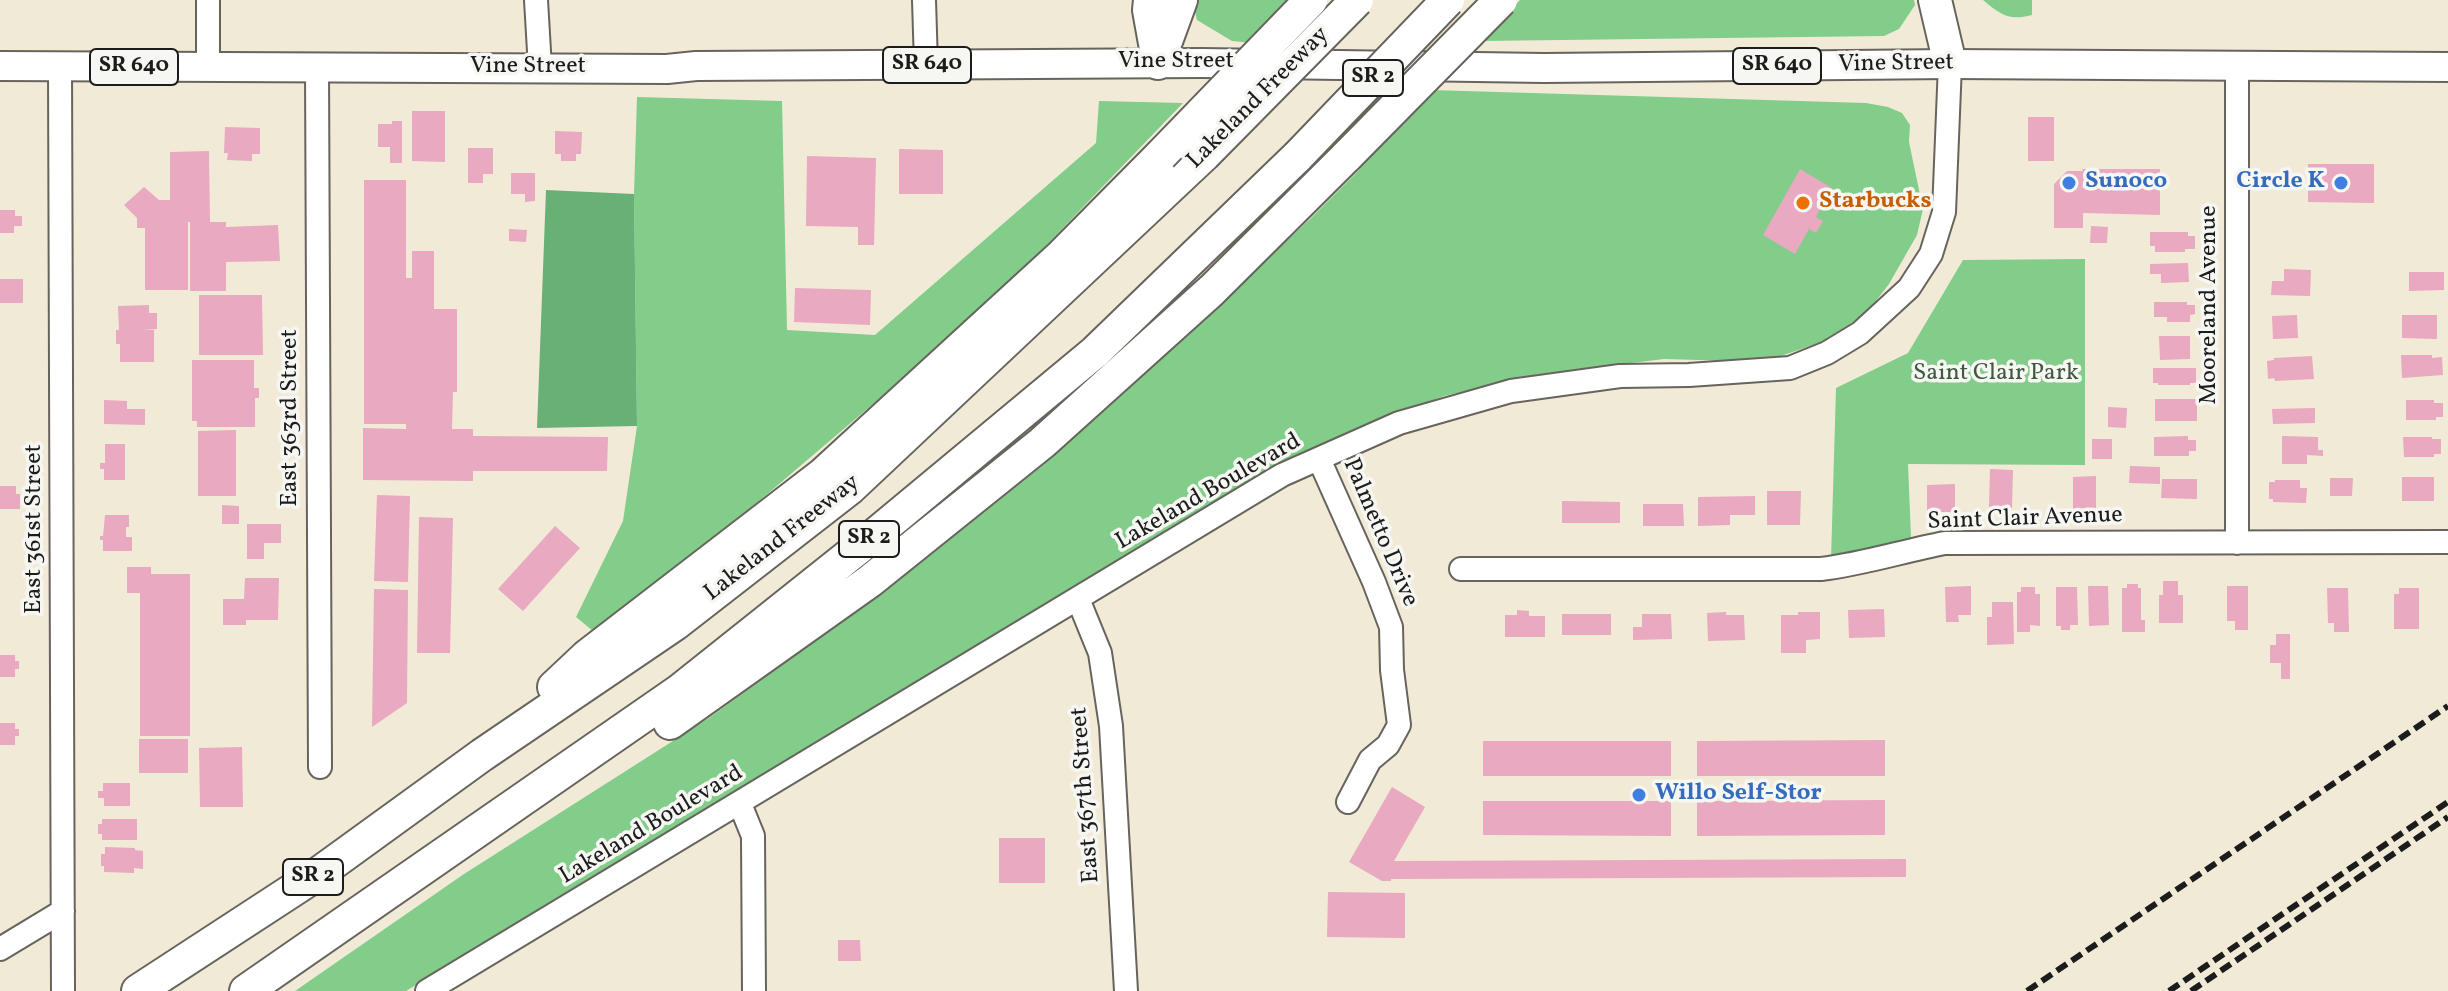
<!DOCTYPE html>
<html>
<head>
<meta charset="utf-8">
<style>
	body { margin:0 }
	canvas { display:block; background:#f1ead7 }
</style>
</head>
<body>
<canvas width="2448" height="991"></canvas>
<script>
const context = document.querySelector('canvas').getContext('2d');
context.lineJoin = 'round';
function fill(path, color) {
  context.fillStyle = color;
  context.fill(path, 'evenodd');
}
function stroke(path, color, width, dash) {
  context.strokeStyle = color;
  context.lineWidth = width;
  context.lineCap = dash ? 'butt' : 'round';
  context.setLineDash(dash || []);
  context.stroke(path);
}
function drawText(font, color, halo, rows, align = 'center') {
  context.font = font + ' Vollkorn,serif';
  context.lineWidth = 7;
  context.setLineDash([]);
  context.textBaseline = 'middle';
  context.strokeStyle = halo;
  context.fillStyle = color;
  for (const [text, x, y, turn = 0] of rows) {
    context.save();
    context.translate(x, y);
    context.rotate((+turn || 0) * Math.PI / 180);
    context.textAlign = isNaN(turn) ? turn : align;
    if (halo) context.strokeText(text, 0, 0);
    context.fillText(text, 0, 0);
    context.restore();
  }
}
fill(new Path2D(`
	M1192 0H1294L1252 43 1232 41 1197 20Z
	M1520 0H1914L1915 5 1899 29 1884 36 1481 41Z
	M1983 0H2032V15C2009 21 2001 15 1983 0Z
	M1431 90 1866 103 1888 107 1902 113 1910 125 1909 142 1923 209 1917 235 1889 284 1869 310 1830 339 1778 357 1735 361 1664 359 1534 375 1444 396 1351 431 1290 458 1039 607 406 991H295L464 874 709 718 875 597 1043 465 1310 219 1356 173Z
	M637 97 782 101 787 330 875 335 1096 143 1099 101 1183 103 988 306 745 513 593 631 576 617 623 521 637 426 634 194Z
	M2085 259V465L1908 464 1911 538 1831 560 1836 388 1908 353 1963 260Z`), '#82cd8a');
fill(new Path2D(`
	M546 190 634 194 637 426 537 428Z`), '#69b076');
fill(new Path2D(`
	M412 111H445V162L412 161Z
	M2028 117H2054V161H2028Z
	M392 121H402V163H390V147H378V124H392Z
	M225 127 260 128V154H252V161L227 160 228 153H224Z
	M555 131 582 132 581 154H576V161H561V154H555Z
	M468 148H493V174H483V183H468Z
	M899 149 943 150V194H899Z
	M209 151 210 222H226V227L278 225 280 261 226 262V291H190V222H188V290H145V228H137V218L124 205 144 187 159 200H170V152Z
	M807 156 876 158 874 245H858V227L806 226Z
	M2308 164H2374V203L2308 202Z
	M1800 169 1832 188 1816 217 1823 221 1816 233 1809 229 1795 254 1763 235Z
	M2082 169H2160V215L2083 213V228H2054V184L2067 171H2083Z
	M511 173H535V201L525 202V194H511Z
	M364 180H406V278H412V251H434V309H457V392H453L452 429H473V436L608 437 607 471H473V481L363 480V428L406 429V424H364Z
	M0 210H15V216H22V226H14V233H0Z
	M2091 226 2108 227 2107 243H2090Z
	M509 229 527 230 526 242 509 241Z
	M2150 232H2188V236H2195V249H2185V252H2155V246H2150Z
	M2188 263 2189 282 2161 283V274H2150V264Z
	M2284 269 2311 270 2310 296 2271 295 2272 281H2284Z
	M2409 272H2444V290L2409 291Z
	M0 279H23V303H0Z
	M795 288 871 290 870 325 794 322Z
	M199 295H262L263 355H199Z
	M2154 302H2187V305H2195V314L2190 315V322H2167V317H2154Z
	M149 305V313H157V329L143 330H154V362H120V344H116V330H119L118 306Z
	M2297 315 2298 338 2273 339 2272 316Z
	M2402 315H2437V339L2402 338Z
	M2159 336H2190V359L2160 360Z
	M2401 355H2432V358L2442 357 2443 375 2402 378Z
	M2312 356 2314 379 2275 381 2274 378 2268 379 2267 361 2274 360V358Z
	M192 360H254V388H259V398H255V427H197V421H192Z
	M2153 368H2196V383H2190V385H2158V383H2153Z
	M2155 399H2197V421H2155Z
	M104 400 127 401V409H145V425L104 424Z
	M2406 400H2434V403H2443V417H2436V420H2406Z
	M2108 407 2127 408 2126 428 2108 427Z
	M2315 408V423L2273 424 2272 409Z
	M236 430V496H198V431Z
	M2188 436V440H2196V451H2189V456H2154V437Z
	M2282 436 2318 437V450H2323V456L2307 455V464H2282Z
	M2403 437H2432V439H2441V454H2434V457H2404Z
	M2092 439H2112V459H2092Z
	M105 444H125V480H104V469H100V463H105Z
	M2130 466 2160 467V484L2129 483Z
	M1990 469 2013 470 2012 508 1989 507Z
	M2096 476V508L2073 509V477Z
	M2402 477H2434V501H2402Z
	M2330 478H2353L2352 496H2330Z
	M2162 479H2197V499L2161 498Z
	M2275 480H2300V488H2307L2306 503 2273 502V499H2269V482H2275Z
	M1955 484V512H1927V485Z
	M0 486H16V494H20V509H0Z
	M1767 491H1801L1800 525H1767Z
	M377 495 410 496 408 582 374 581Z
	M1755 496V515H1730V525L1698 526V497Z
	M1562 501 1620 502V523H1562Z
	M1643 504H1683L1684 526H1643Z
	M222 505 239 506V524H222Z
	M105 515H129V527H126V537H132V551H103V540H100V536H103Z
	M419 517 453 518 450 653H417Z
	M247 524H281V543H264V559H247Z
	M555 526 580 548 523 611 498 589Z
	M127 567H151V574H190V736H140V593H127Z
	M245 578H279L278 620H246V625H223V599H244Z
	M2163 581H2178V595H2183V623H2159V595H2163Z
	M2127 584H2138V588H2141V620H2145V632H2122V588H2127Z
	M1971 586V615H1958L1959 622H1946L1945 587Z
	M2088 586H2108L2109 625 2089 626Z
	M2227 586H2248V630H2235V621H2227Z
	M2021 587H2035V594H2040V626L2030 625V632H2017V592H2021Z
	M2056 587H2077L2078 625H2070V630H2061V626H2056Z
	M2327 588H2348L2349 632H2334V623H2328Z
	M2399 588H2419V629H2394V594H2399Z
	M374 589 408 590 407 703 372 727Z
	M1992 602H2013L2014 644 1987 645V617H1992Z
	M1884 609 1885 637 1849 638 1848 610Z
	M1517 610 1529 611V616H1545V637H1505V615H1517Z
	M1726 612V615H1744L1745 640 1708 641 1707 613Z
	M1798 612H1820V639L1806 640V653H1781V615H1798Z
	M1562 614H1611V635H1562Z
	M1642 614H1671L1672 639 1633 640V627H1642Z
	M2276 634H2290V679H2281V663H2270V645H2276Z
	M0 655H15V661H19V669H15V677H0Z
	M0 723H15V729H19V736H15V745H0Z
	M139 739H188V773H139Z
	M1885 740V776H1697V741Z
	M1483 741H1671V776H1483Z
	M242 747 243 807H200L199 748Z
	M103 783H130V806H104V798H98V791H103Z
	M1392 787 1425 807 1394 861 1906 859V877L1391 879V881H1382L1349 862Z
	M1885 800V835L1697 836V801Z
	M1483 801H1671V836L1483 835Z
	M102 819H137V840H102V834H98V824H102Z
	M999 838H1045V883H999Z
	M105 847 135 848V850L143 851V869L134 868V873L104 872V866H101V854H105Z
	M1328 892 1405 893V938L1327 937Z
	M838 940H860L861 961H838Z`), '#e8a9c1');
const minor = new Path2D(`
	M208 0V67
	M536 0 540 68
	M924 0 926 65
	M60 66 63 991
	M317 68 320 767
	M1319 459 1374 582 1391 627 1392 670 1399 725 1388 745 1370 760 1348 802
	M2237 543V67
	M1461 569H1821C1863 564 1903 551 1945 543L2448 542
	M1078 599 1100 653 1111 726 1126 991
	M740 804 753 836 754 991
	M0 949 63 911
	M427 991 1282 475 1399 423 1511 391 1620 376 1689 375 1790 368 1827 353 1860 333 1909 288 1931 254 1944 212 1950 64`);
const major = new Path2D(`
	M0 66 667 69 696 66 1202 63 1544 68 1950 64 2448 67`);
const highway = new Path2D(`
	M1150 0 1149 10 1158 60
	M1935 0 1950 64
	M1158 63 1181 0
	M554 687 587 656 822 475 1061 256 1161 155
	M670 723 870 581 1042 443 1212 290 1347 156
	M138 991 322 871 482 755 675 624 850 488 1204 155
	M246 991 679 691 871 538 1095 352 1298 156`);
stroke(minor, '#67645d', 26);
stroke(major, '#67645d', 32);
stroke(highway, '#67645d', 36);
stroke(minor, '#fff', 22);
stroke(major, '#fff', 28);
stroke(highway, '#fff', 32);
stroke(new Path2D(`
	M2027 991 2448 706
	M2169 991 2448 802
	M2191 991 2448 817`), '#1c1c1c', 6, [12, 6]);
const highwayBridge = new Path2D(`
	M1161 155 1311 0
	M1204 155 1357 0
	M1298 156 1448 0
	M1347 156 1501 0`);
stroke(highwayBridge, '#67645d', 36, []);
stroke(highwayBridge, '#fff', 32);
for (const [x, y, r, color] of [
	[2069,183,8,"#3f7fe0"],
	[2341,183,8,"#3f7fe0"],
	[1803,203,8,"#e8710a"],
	[1639,795,8,"#3f7fe0"]
]) {
  const dot = new Path2D();
  dot.arc(x, y, r, 0, 2 * Math.PI);
  context.fillStyle = color;
  context.fill(dot);
  stroke(dot, '#f6f6f2', 3);
}
for (const [x, y, w] of [
	[927,65,88],
	[1777,66,88],
	[134,67,88],
	[1373,78,60],
	[869,539,60],
	[313,877,60]
]) {
  const box = new Path2D();
  box.roundRect(x - w / 2, y - 18, w, 36, 6);
  context.fillStyle = '#f6f6f2';
  context.fill(box);
  stroke(box, '#1c1c1c', 2);
}
drawText('bold 22px', '#1c1c1c', null, [
	["SR 640",927,65],
	["SR 640",1777,66],
	["SR 640",134,67],
	["SR 2",1373,78],
	["SR 2",869,539],
	["SR 2",313,877]
]);
drawText('24px', '#1c1c1c', '#f6f6f2', [
	["Vine Street",1176,63],
	["Vine Street",1896,65,-1],
	["Vine Street",528,68],
	["Lakeland Freeway",1259,99,-45],
	["Mooreland Avenue",2211,305,-90],
	["East 363rd Street",292,418,-90],
	["Lakeland Boulevard",1209,493,-30],
	["Saint Clair Avenue",2025,520,-2],
	["East 361st Street",36,529,-90],
	["Palmetto Drive",1379,533,67],
	["Lakeland Freeway",783,539,-38],
	["East 367th Street",1087,795,-94],
	["Lakeland Boulevard",652,826,-31]
]);
drawText('bold 24px', '#366cbe', '#f6f6f2', [
	["Sunoco",2085,183],
	["Circle K",2325,183,"right"],
	["Willo Self-Stor",1655,795]
], 'left');
drawText('bold 24px', '#c56008', '#f6f6f2', [
	["Starbucks",1819,203]
], 'left');
drawText('24px', '#405a42', '#f6f6f2', [
	["Saint Clair Park",1996,375]
]);
</script>
</body>
</html>
